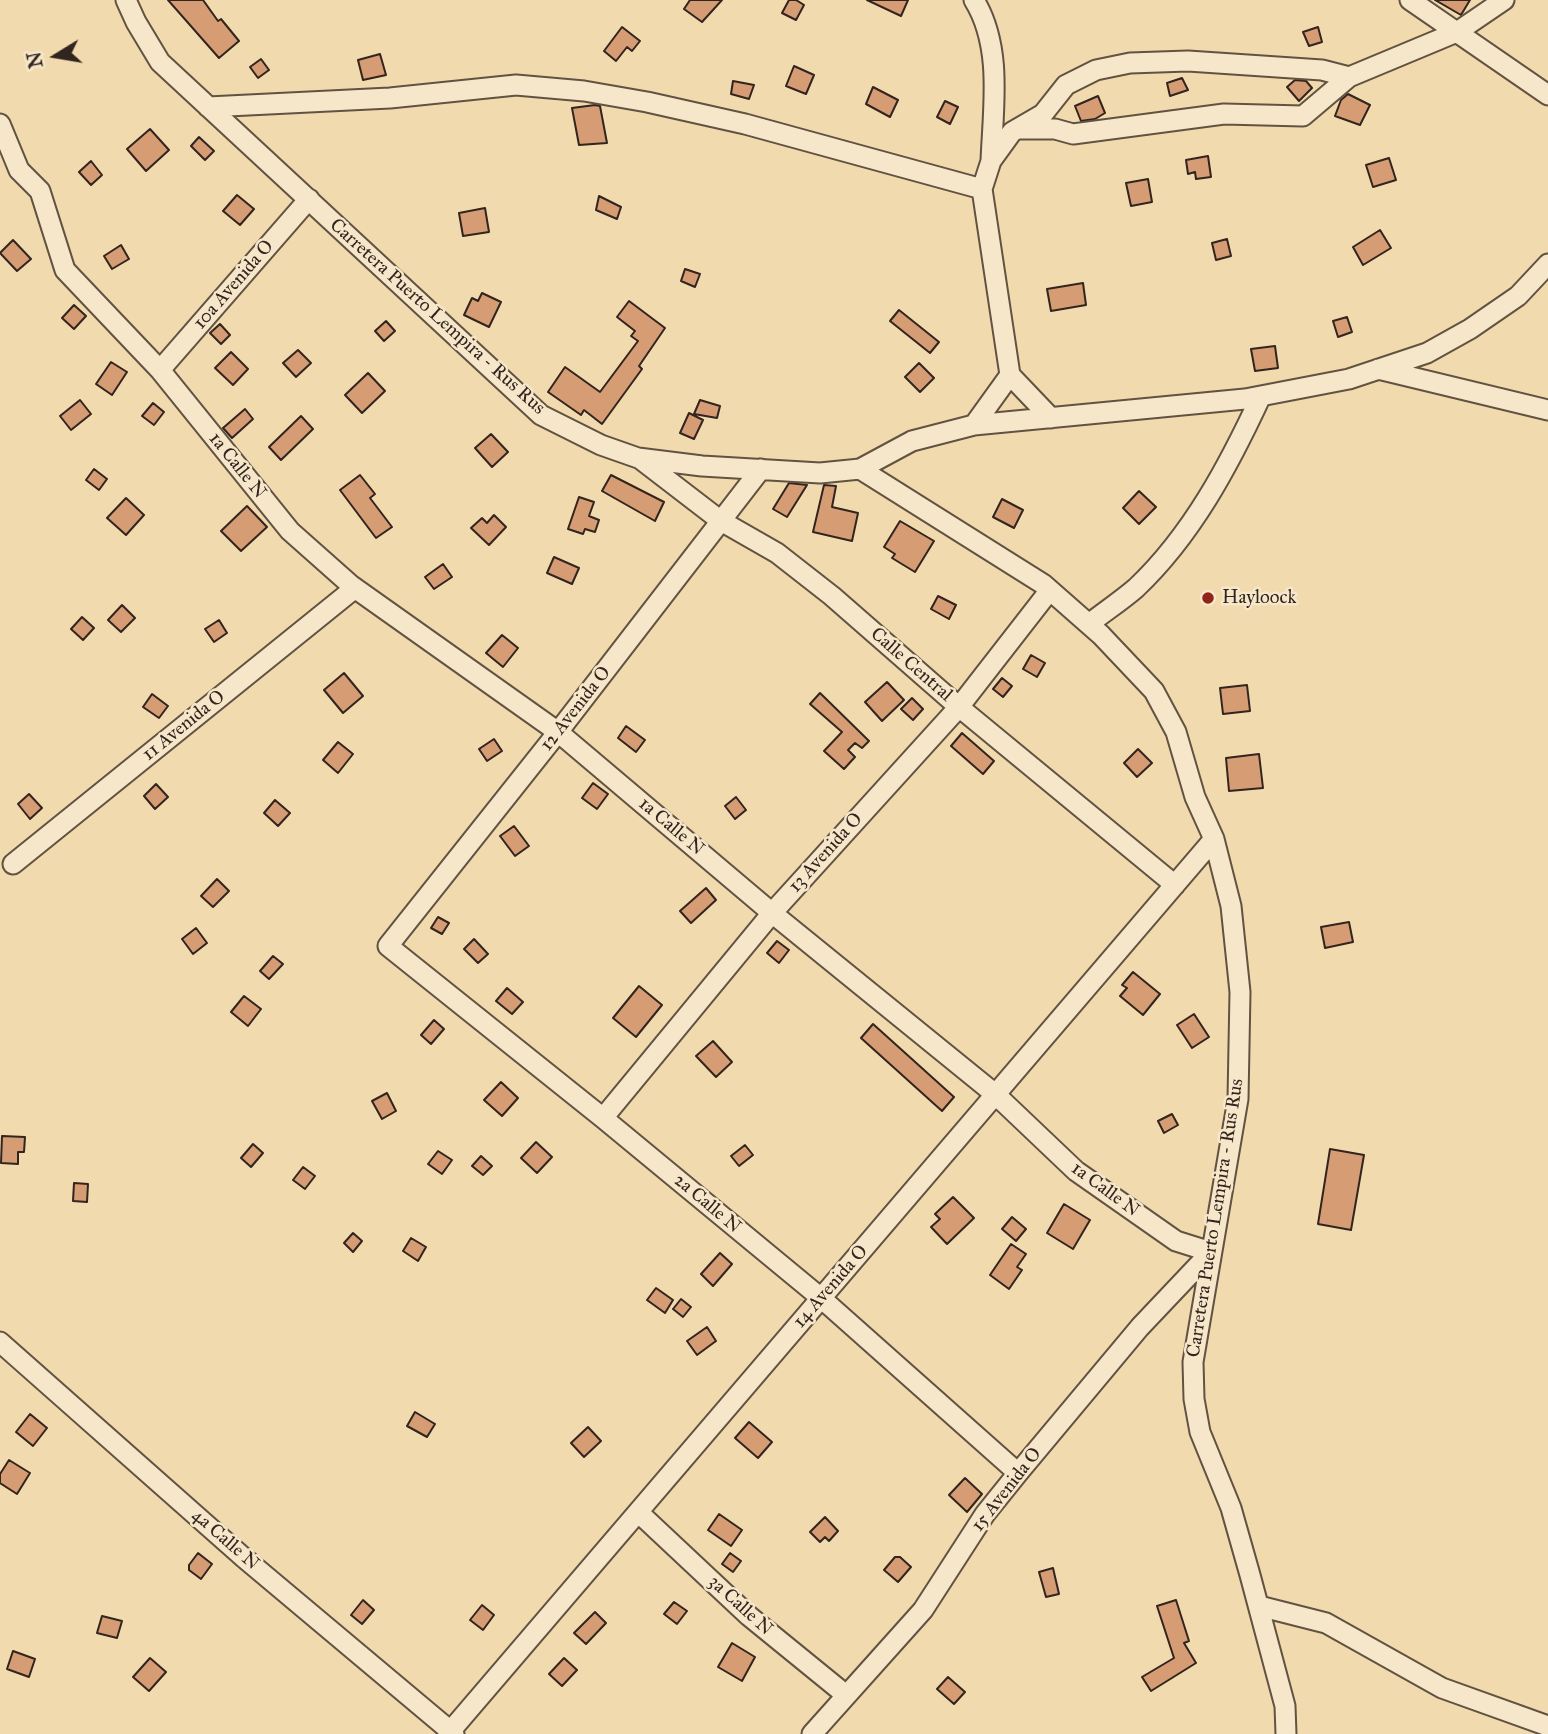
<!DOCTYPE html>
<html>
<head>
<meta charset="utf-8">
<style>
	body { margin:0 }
	#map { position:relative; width:1548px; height:1734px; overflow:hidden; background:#f1daae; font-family:"IM FELL Great Primer",serif }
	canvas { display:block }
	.north { position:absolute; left:21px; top:21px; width:70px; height:70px; -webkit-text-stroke:5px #f6e7ca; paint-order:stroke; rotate:259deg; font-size:19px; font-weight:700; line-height:28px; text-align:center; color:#32241e }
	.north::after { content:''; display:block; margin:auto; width:24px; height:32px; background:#32241e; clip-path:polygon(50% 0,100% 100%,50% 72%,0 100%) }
</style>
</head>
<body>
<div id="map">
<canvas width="1548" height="1734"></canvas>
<div class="north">N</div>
</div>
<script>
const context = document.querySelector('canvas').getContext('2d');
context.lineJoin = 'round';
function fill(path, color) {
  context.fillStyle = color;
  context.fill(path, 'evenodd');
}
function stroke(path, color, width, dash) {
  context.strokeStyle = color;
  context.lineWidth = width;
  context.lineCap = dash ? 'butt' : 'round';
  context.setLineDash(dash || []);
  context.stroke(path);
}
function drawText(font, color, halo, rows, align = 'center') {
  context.font = font + ' "IM FELL Great Primer",serif';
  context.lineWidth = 5;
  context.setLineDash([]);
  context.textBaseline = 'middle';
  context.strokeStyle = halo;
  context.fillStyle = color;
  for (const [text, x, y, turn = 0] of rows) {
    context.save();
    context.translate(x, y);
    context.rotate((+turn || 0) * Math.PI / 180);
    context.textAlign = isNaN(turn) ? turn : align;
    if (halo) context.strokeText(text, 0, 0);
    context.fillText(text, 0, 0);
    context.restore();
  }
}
const building = new Path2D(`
	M168 0H203L218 21 221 19 239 41 219 58Z
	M690 0H722L702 22 684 9Z
	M789 0H796L804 5 796 20 782 13Z
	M867 0H908L901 16Z
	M1435 0H1470L1461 15Z
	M622 27 640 41 632 51 627 47 616 61 604 51Z
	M1318 27 1322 42 1309 46 1303 32Z
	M380 54 386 75 363 80 358 60Z
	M261 59 269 70 258 78 250 67Z
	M794 66 814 75 806 94 786 86Z
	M1182 78 1188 90 1170 96 1167 83Z
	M1295 80 1306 81 1312 88 1299 101 1287 87Z
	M733 81 754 85 749 99 731 94Z
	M873 87 898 100 890 117 866 104Z
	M1348 94 1370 105 1360 125 1335 116 1341 100Z
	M1098 96 1105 113 1095 119 1081 121 1075 106Z
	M945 101 958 107 950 124 937 117Z
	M595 105 600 106 607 143 579 145 572 108Z
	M150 129 169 150 146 171 127 149Z
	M199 137 214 151 205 160 191 146Z
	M1208 156 1211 177 1196 179 1195 172 1188 174 1186 160Z
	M1389 158 1396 180 1373 187 1366 165Z
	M91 161 102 175 91 185 79 172Z
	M1148 179 1152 202 1131 206 1126 183Z
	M237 195 254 209 240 225 223 211Z
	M599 196 621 207 617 219 596 210Z
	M485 208 489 232 463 236 459 213Z
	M1380 230 1391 248 1363 265 1353 247Z
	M1227 239 1231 256 1216 260 1212 243Z
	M13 240 31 259 17 271 0 253Z
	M121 245 129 259 112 269 104 256Z
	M685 269 700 274 695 287 681 281Z
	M1083 283 1086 305 1051 311 1047 289Z
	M482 293 501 302 489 327 464 315 472 298 478 301Z
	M629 301 665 328 639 366 642 369 602 424 584 410 581 415 548 392 565 367 600 392 638 341 631 336 635 331 617 317Z
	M74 305 86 316 74 329 62 318Z
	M899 310 939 342 930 353 890 321Z
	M1347 317 1352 332 1338 337 1333 321Z
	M386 321 395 331 384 341 375 331Z
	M220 324 230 335 221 344 210 333Z
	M1275 346 1278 368 1255 371 1251 349Z
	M298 350 311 363 296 377 283 363Z
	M231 352 248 369 233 385 215 368Z
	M111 362 127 372 112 395 96 384Z
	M919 363 934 378 920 392 905 377Z
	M368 373 385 391 362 413 345 395Z
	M80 400 91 414 71 430 60 416Z
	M700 400 720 406 717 418 694 414Z
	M153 403 164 412 154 425 142 416Z
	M245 409 253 419 232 438 223 428Z
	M689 413 703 420 694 439 680 433Z
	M301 416 313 429 281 460 269 447Z
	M491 434 508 452 492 467 475 448Z
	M94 469 107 479 99 490 86 480Z
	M360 475 375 494 370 498 392 527 376 538 340 490Z
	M611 475 664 502 655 521 602 491Z
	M789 483 807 485 787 517 773 509Z
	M824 485 836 486 832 507 858 513 852 541 813 532Z
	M1139 491 1156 507 1139 524 1123 508Z
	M579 497 594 502 589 516 599 520 595 532 585 529 583 534 568 529Z
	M126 498 144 515 126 535 107 518Z
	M1002 499 1023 510 1014 528 993 517Z
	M247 506 267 527 241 551 221 531Z
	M494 515 506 527 489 545 471 528 482 518 487 523Z
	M900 521 934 541 915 572 892 558 895 554 884 547Z
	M554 557 579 568 572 584 547 573Z
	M443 564 452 577 434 589 425 577Z
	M938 596 956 605 949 619 931 609Z
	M122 605 135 618 121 632 108 620Z
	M82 617 94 628 83 640 71 629Z
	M219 620 227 633 214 642 205 629Z
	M502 635 518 648 503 667 486 653Z
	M1031 655 1045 663 1037 677 1023 669Z
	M344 673 363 696 343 713 324 690Z
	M1002 678 1012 686 1003 697 993 689Z
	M887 682 904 700 882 721 865 702Z
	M1247 685 1250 711 1223 714 1220 688Z
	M820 693 869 741 862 748 855 743 848 750 855 757 844 769 824 751 842 732 810 704Z
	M152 694 168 706 159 718 143 707Z
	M912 698 923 709 913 720 901 709Z
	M626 726 645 740 636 752 618 738Z
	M962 733 994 761 983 774 951 746Z
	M494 739 502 751 487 761 479 749Z
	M338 742 353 754 338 773 323 760Z
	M1138 749 1152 763 1137 777 1124 763Z
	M1259 754 1263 788 1229 791 1226 758Z
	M593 783 608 794 597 809 582 798Z
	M156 784 168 797 155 809 144 796Z
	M29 794 42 808 30 819 18 804Z
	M736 797 746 810 735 819 725 806Z
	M275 800 290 813 278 826 264 813Z
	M514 826 529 846 515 856 500 836Z
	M217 879 229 891 213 907 201 896Z
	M706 888 716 900 691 923 680 911Z
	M438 917 449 923 442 934 431 928Z
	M1349 922 1353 942 1325 948 1321 927Z
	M196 928 207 943 193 954 182 939Z
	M474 939 488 954 478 963 464 949Z
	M777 941 789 950 779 963 767 953Z
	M273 956 283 964 269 979 260 971Z
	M1133 972 1160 994 1143 1015 1120 996 1127 988 1122 985Z
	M639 986 662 1005 636 1037 613 1018Z
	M507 988 523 1002 512 1014 496 1001Z
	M244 996 261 1009 248 1026 231 1012Z
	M1194 1014 1209 1037 1192 1048 1177 1025Z
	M434 1020 444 1029 431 1044 421 1035Z
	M873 1024 954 1097 942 1111 861 1038Z
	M713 1041 732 1062 716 1077 696 1056Z
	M501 1082 518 1098 502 1116 484 1100Z
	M387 1093 396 1111 382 1119 372 1101Z
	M1172 1114 1178 1125 1164 1133 1158 1121Z
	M2 1136 25 1137 24 1152H18V1164L1 1163Z
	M536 1142 552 1157 537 1173 521 1158Z
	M253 1144 263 1153 251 1167 241 1158Z
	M745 1145 753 1155 739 1166 731 1156Z
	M1330 1149 1364 1155 1351 1230 1318 1224Z
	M438 1151 452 1160 442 1174 428 1164Z
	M481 1156 492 1166 483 1175 472 1166Z
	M303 1167 315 1176 305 1189 293 1180Z
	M74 1183 88 1184 87 1202 73 1201Z
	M953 1197 974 1218 947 1244 931 1227 940 1219 935 1214Z
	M1064 1204 1090 1220 1073 1249 1047 1233Z
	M1012 1217 1026 1229 1016 1241 1002 1229Z
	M353 1233 362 1241 353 1252 344 1243Z
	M411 1238 426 1247 418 1261 403 1251Z
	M1011 1244 1026 1254 1017 1267 1022 1270 1009 1289 990 1275Z
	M720 1253 732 1264 713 1286 701 1274Z
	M656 1288 673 1300 665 1313 647 1300Z
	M681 1299 691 1307 683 1317 673 1309Z
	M707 1327 716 1341 697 1355 687 1341Z
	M415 1412 435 1424 427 1437 407 1426Z
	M30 1414 47 1428 33 1446 16 1432Z
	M749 1422 772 1442 758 1458 735 1438Z
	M588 1427 601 1441 584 1457 571 1443Z
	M9 1460 30 1473 17 1494 0 1483V1474Z
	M965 1478 982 1494 967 1512 949 1495Z
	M719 1514 742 1530 731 1546 708 1530Z
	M825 1517 838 1531 829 1541 825 1537 820 1542 810 1532Z
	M198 1553 212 1564 201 1579 189 1570V1565Z
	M730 1553 741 1561 733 1572 722 1564Z
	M895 1557H900L911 1567 898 1582 884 1570Z
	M1053 1568 1059 1594 1046 1597 1039 1572Z
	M363 1600 374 1610 362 1624 351 1615Z
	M1176 1600 1189 1641 1184 1643 1196 1663 1151 1691 1142 1677 1174 1658 1157 1606Z
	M674 1602 687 1611 677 1624 664 1614Z
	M482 1605 494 1615 483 1630 470 1620Z
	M595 1612 606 1623 586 1644 574 1633Z
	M102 1616 122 1621 117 1638 97 1633Z
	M732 1643 755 1657 742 1681 718 1667Z
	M13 1651 35 1659 29 1677 7 1669Z
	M150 1658 166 1672 149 1691 133 1677Z
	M564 1658 577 1670 562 1686 549 1674Z
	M948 1677 965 1692 954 1704 937 1689Z`);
fill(building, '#d69d75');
stroke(building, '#32241e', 2);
const minor = new Path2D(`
	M126 0 136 22 160 62 541 415 601 445 638 458 702 466 820 473 860 469 1043 584 1101 635 1154 691 1176 732 1195 797 1214 839 1231 906 1240 992 1238 1099 1193 1362 1194 1399 1200 1432 1231 1508 1250 1575 1285 1706 1286 1734
	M974 0C1003 47 993 108 991 161
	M1410 0 1548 95
	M208 107 390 98 516 85 584 91 647 102 745 124 982 189 991 161 1012 132 1043 114 1066 85 1096 70 1130 63 1188 61 1322 70 1349 77
	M0 124 19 170 40 191 65 270 160 370 290 531 352 586 558 732 772 913 995 1094 1076 1171 1176 1241 1211 1252
	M1018 129H1055L1073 134 1224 114 1303 116 1349 77 1457 32 1504 0
	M1378 369 1548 410
	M160 370 309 199
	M1010 375 1051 418
	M974 425 1010 375 982 189
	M639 458 721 521 777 553 832 596 959 707 1175 885
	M761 469 558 732 388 946 603 1118 821 1298 1018 1473
	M860 469 912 441 974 425 1245 399 1349 379 1427 353 1470 329 1518 296 1548 264
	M1089 624C1104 612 1121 601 1136 588 1192 535 1229 465 1261 396
	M13 864 355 588
	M603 1118 772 913 959 707 1050 590
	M0 1342 243 1557 454 1734
	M638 1512 749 1616 846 1695
	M1259 1606 1326 1623 1442 1688 1548 1726
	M448 1734 1214 839
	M812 1734 923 1610 985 1514 1018 1473 1140 1327 1211 1252`);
stroke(minor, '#625242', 23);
stroke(minor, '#f6e7ca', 19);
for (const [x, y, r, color] of [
	[1208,598,7,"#8f2418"]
]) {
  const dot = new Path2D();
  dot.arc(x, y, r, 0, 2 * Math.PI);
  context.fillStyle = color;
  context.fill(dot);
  stroke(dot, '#f6e7ca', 2.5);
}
drawText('19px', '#32241e', '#f6e7ca', [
	["10a Avenida O",234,285,-49],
	["Carretera Puerto Lempira - Rus Rus",437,317,42],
	["1a Calle N",237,466,51],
	["Calle Central",911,665,41],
	["12 Avenida O",576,709,-52],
	["11 Avenida O",184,726,-39],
	["1a Calle N",671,827,40],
	["13 Avenida O",826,853,-48],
	["1a Calle N",1105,1190,36],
	["2a Calle N",707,1204,40],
	["Carretera Puerto Lempira - Rus Rus",1216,1218,-81],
	["14 Avenida O",831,1287,-49],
	["15 Avenida O",1007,1490,-52],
	["4a Calle N",225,1540,41],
	["3a Calle N",740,1606,42]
]);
drawText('19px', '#32241e', '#f6e7ca', [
	["Hayloock",1222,598]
], 'left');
</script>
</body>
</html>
